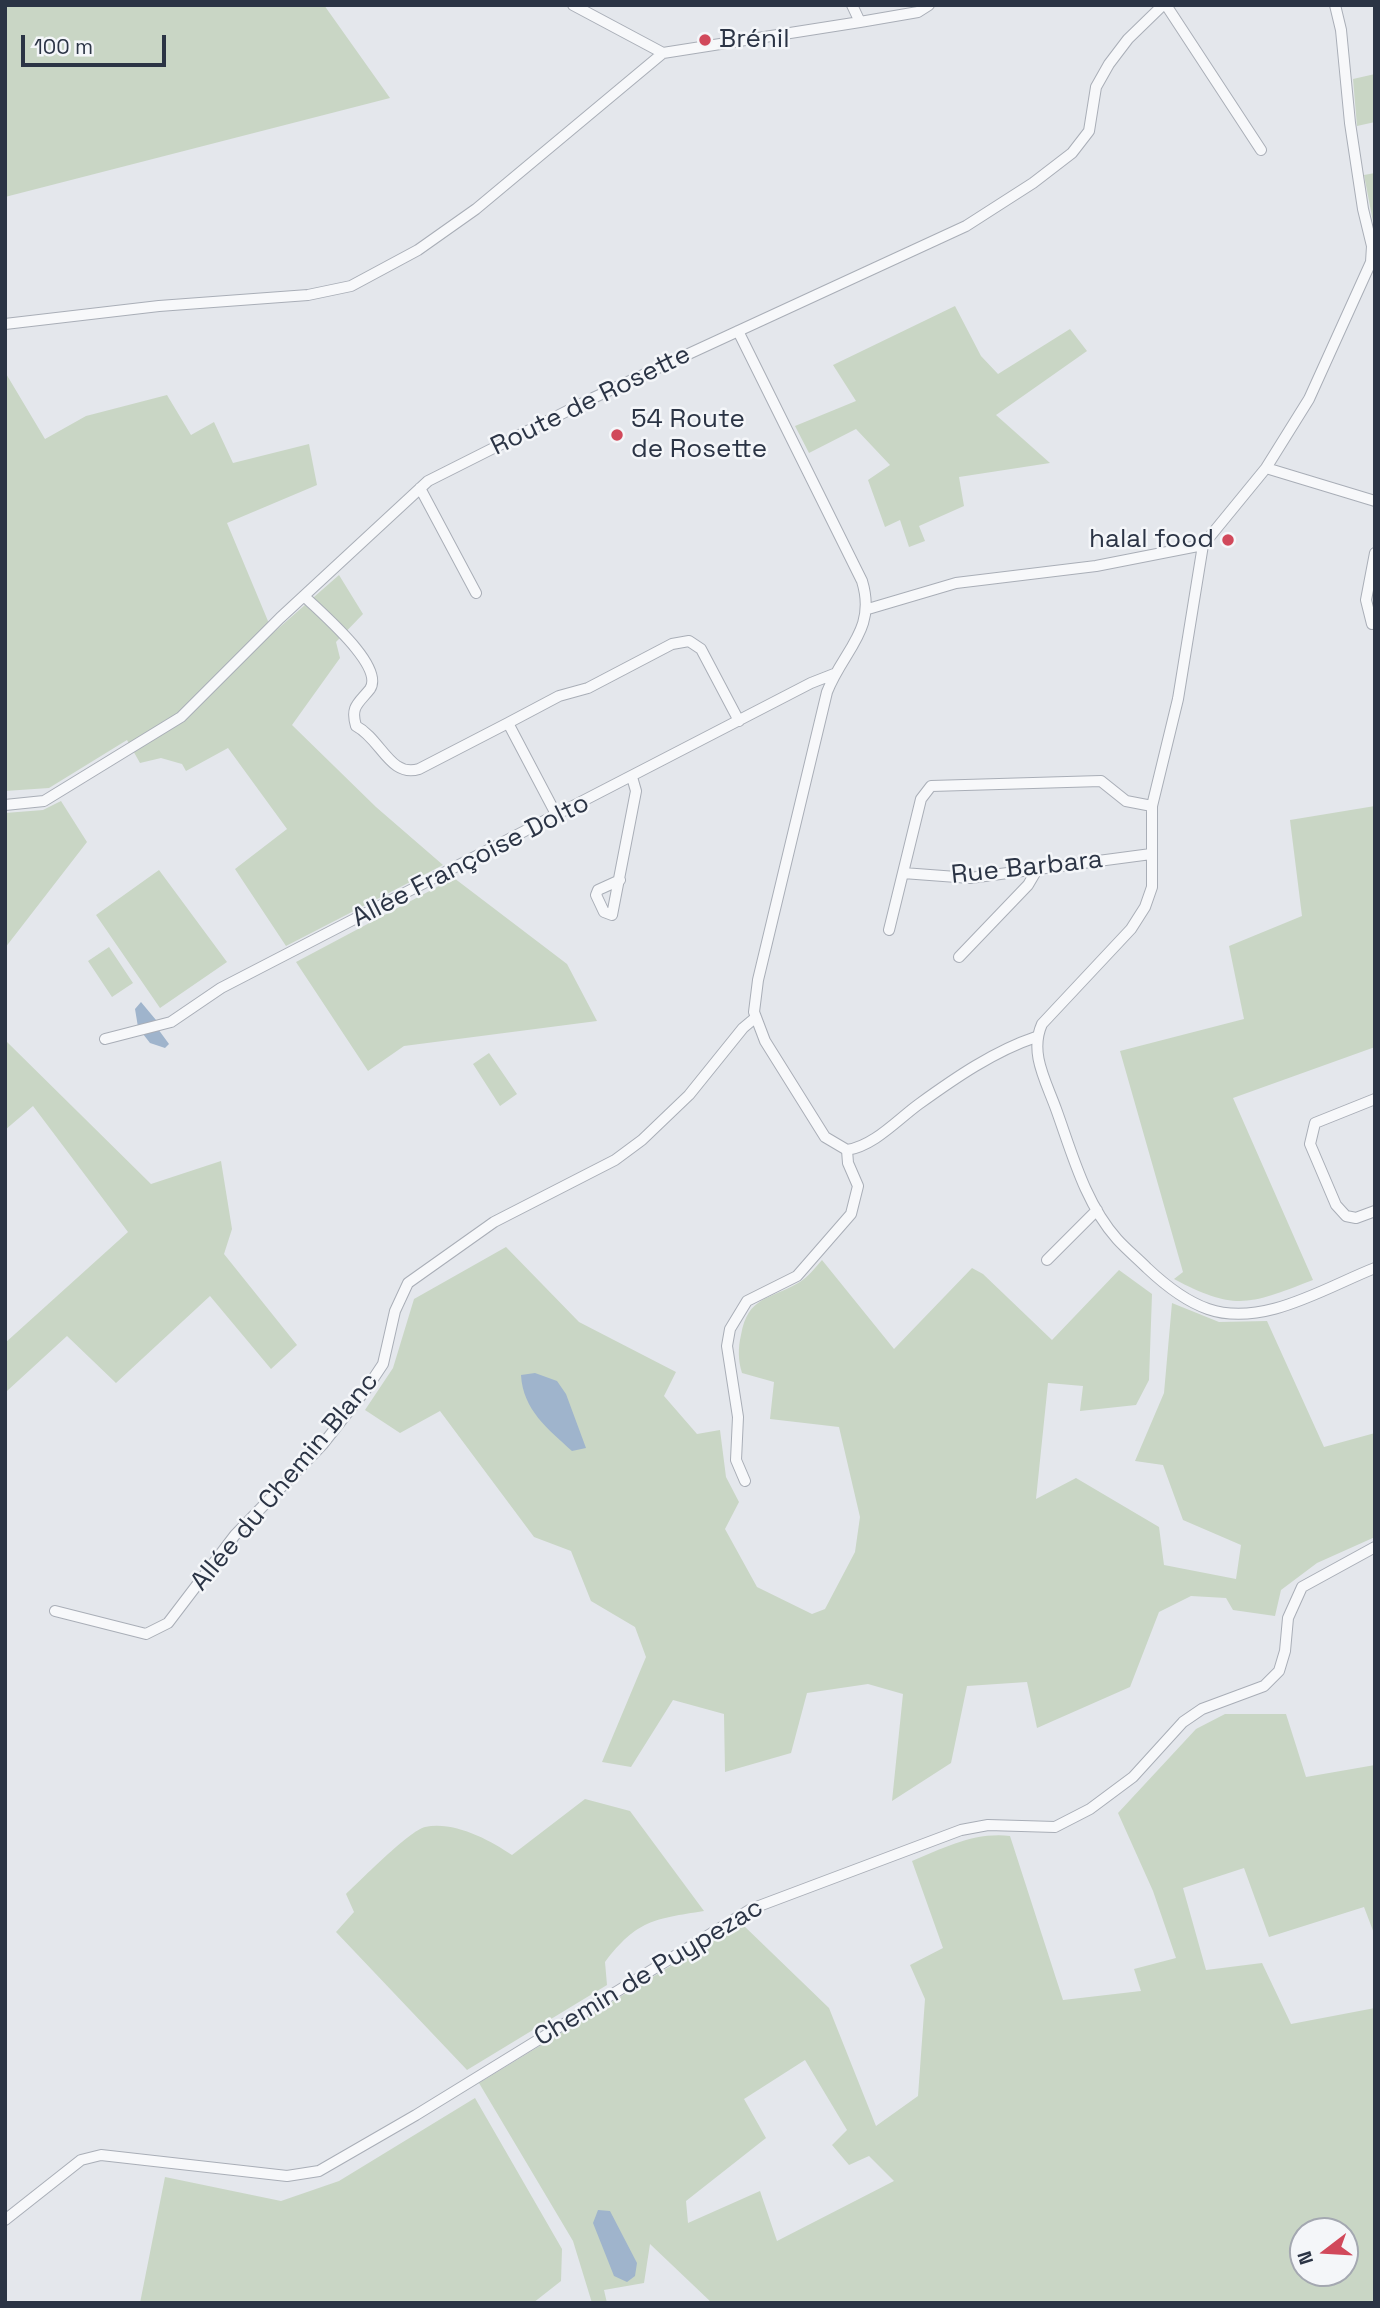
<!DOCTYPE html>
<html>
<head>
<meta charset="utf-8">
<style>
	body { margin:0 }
	#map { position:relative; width:1380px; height:2308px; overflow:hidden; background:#e4e7ec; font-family:"Space Grotesk",sans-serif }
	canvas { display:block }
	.frame { position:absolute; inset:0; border:7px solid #2b3445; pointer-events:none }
	.north { position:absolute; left:1289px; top:2217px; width:70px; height:70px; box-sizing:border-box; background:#f4f6f9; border:2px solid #a4a8b1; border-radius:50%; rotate:253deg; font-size:19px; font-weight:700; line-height:28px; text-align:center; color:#2b3445 }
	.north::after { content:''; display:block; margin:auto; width:24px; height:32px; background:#d1495b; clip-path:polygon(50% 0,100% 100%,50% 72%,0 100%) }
	.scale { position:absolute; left:21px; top:35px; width:145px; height:32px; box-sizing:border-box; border:4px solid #2b3445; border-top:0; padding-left:9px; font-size:21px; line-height:24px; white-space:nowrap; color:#2b3445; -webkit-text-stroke:5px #f4f6f9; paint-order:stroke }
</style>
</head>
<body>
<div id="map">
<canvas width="1380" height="2308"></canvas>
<div class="frame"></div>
<div class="north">N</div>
<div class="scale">100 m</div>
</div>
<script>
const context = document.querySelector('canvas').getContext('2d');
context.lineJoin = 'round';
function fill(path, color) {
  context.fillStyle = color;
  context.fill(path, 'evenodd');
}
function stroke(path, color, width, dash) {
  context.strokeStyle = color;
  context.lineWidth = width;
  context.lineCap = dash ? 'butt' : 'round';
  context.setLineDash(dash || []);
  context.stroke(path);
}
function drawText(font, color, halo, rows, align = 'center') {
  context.font = font + ' "Space Grotesk",sans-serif';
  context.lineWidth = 5;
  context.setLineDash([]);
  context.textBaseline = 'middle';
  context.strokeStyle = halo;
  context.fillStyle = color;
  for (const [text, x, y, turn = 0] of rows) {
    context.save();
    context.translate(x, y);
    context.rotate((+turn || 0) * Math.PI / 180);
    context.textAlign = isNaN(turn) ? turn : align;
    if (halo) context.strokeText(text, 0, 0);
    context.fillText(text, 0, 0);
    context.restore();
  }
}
fill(new Path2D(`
	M5 5H324L390 98 5 197Z
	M1375 74V122L1357 126 1353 79Z
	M1375 173V232L1364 175Z
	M955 306 981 356 998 374 1070 329 1087 351 996 415 1050 463 959 477 964 506 919 526 925 541 909 547 900 520 885 527 868 480 890 465 856 429 809 453 795 426 856 401 833 365Z
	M5 372 45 439 86 416 167 395 191 435 214 422 233 463 309 444 317 485 227 523 273 633 339 575 363 614 336 642 340 658 292 725 376 807 443 865 286 946 235 869 287 829 228 748 186 771 182 764 161 758 140 763 127 740 49 788 5 791Z
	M61 801 87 842 5 948V813L43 810Z
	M1375 806V1047L1233 1098 1313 1280C1250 1304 1236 1312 1174 1279L1183 1272 1120 1051 1244 1019 1229 946 1302 916 1290 820Z
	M159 870 227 962 160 1008 96 915Z
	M454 878 567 964 597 1021 404 1046 368 1071 296 962Z
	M109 947 133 983 112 997 88 961Z
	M5 1040 151 1184 221 1161 232 1229 224 1254 297 1345 271 1369 210 1296 116 1383 67 1336 7 1391 5 1389V1343L128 1232 33 1106 5 1130Z
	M489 1053 517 1094 500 1106 473 1064Z
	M506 1247 579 1322 676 1372 664 1396 697 1434 720 1430 726 1477 739 1502 725 1529 757 1587 812 1614 825 1609 855 1552 860 1517 839 1427 770 1419 774 1382 742 1373C738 1360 738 1348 741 1335 748 1296 769 1300 798 1283 807 1278 815 1268 822 1260L894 1349 972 1268 983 1274 1052 1340 1119 1270 1152 1294 1149 1380 1136 1405 1080 1411 1083 1386 1048 1383 1036 1499 1076 1478 1159 1527 1164 1565 1236 1579 1241 1545 1183 1520 1163 1465 1135 1461 1164 1393 1172 1303 1219 1322 1267 1321 1324 1447 1375 1433V1537L1317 1563 1281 1590 1275 1616 1233 1610 1226 1598 1191 1596 1159 1612 1130 1687 1037 1728 1027 1682 967 1686 951 1763 892 1801 903 1694 868 1684 807 1693 791 1753 725 1772 724 1714 673 1700 631 1767 602 1762 646 1657 635 1627 591 1601 571 1551 534 1537 440 1411 400 1433 365 1410 393 1368 414 1299Z
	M1225 1714H1286L1306 1777 1375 1765V1936L1364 1907 1269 1937 1244 1868 1183 1888 1206 1970 1262 1963 1291 2024 1375 2008V2303H712L650 2244 644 2283 604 2290 607 2303H592L573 2241 479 2083 741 1923 829 2008 876 2126 918 2096 925 1999 910 1965 943 1948 912 1861C944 1848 974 1832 1010 1836L1063 2000 1141 1991 1134 1969 1176 1958 1153 1891 1118 1813 1196 1729ZM805 2060 847 2130 832 2145 849 2165 869 2156 894 2181 777 2241 760 2191 688 2223 686 2201 766 2138 744 2099ZM1303 2231H1345V2273H1303Z
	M585 1799 630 1811 704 1911C654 1919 637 1920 605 1962L607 1985 467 2070 336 1932 354 1912 346 1894C361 1880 409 1831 425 1827 455 1821 489 1840 512 1855Z
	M475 2098 562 2249 561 2281 533 2303H140L165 2177 281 2201 339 2181Z`), '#c9d6c5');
fill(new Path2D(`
	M141 1002 156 1020 138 1027 135 1009Z
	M158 1029 169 1044 165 1048 150 1043 143 1034Z
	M535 1373 557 1381 566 1394 586 1448 572 1451C548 1429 523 1410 521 1375Z
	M598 2210 610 2211 637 2263 635 2276 627 2282 614 2276 593 2223Z`), '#9fb4cc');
const street = new Path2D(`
	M573 5 663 53
	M852 5 860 22
	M1166 5 1261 150
	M5 324 159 306 308 295 351 286 418 250 476 209 663 53 860 22 918 12 929 5
	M738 331 862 581C877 630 844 649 827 692L758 980 754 1012 765 1041 825 1137 847 1150C874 1146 897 1120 919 1104 955 1078 994 1051 1036 1037
	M1266 468 1375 501
	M420 488 476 593
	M1203 545 1178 699 1152 806V887L1145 907 1131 929 1042 1024C1029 1053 1046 1081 1056 1109 1072 1153 1085 1203 1117 1239 1126 1249 1137 1258 1147 1268 1165 1285 1185 1301 1208 1309 1263 1328 1326 1287 1375 1268
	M1203 545 1266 468 1309 399 1371 262 1372 246 1363 209 1350 123 1341 30 1335 5
	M304 596C321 613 385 666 370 689 359 703 350 706 356 726 381 739 390 778 419 769L508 723
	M868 609 956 583 1096 566 1203 545
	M1372 624 1366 600 1375 553
	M5 805 44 801 181 717 280 618 428 481 593 398 966 226 1033 183 1072 153 1089 131 1096 87 1109 64 1128 39 1163 5
	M557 816 508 723 559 696 588 688 672 644 689 641 701 649 739 721
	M903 873 970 878 1151 854
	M620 880 598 890 596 895 604 912 612 915 636 791 632 777
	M889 930 921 799 931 786 1101 781 1126 801 1152 806
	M959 957 1028 885 1038 868
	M105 1039 171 1022 221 988 811 683 834 674
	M1375 1099 1315 1123 1310 1144 1336 1205 1346 1216 1356 1218 1375 1211
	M1047 1260 1097 1210
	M745 1481 736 1460 738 1417 727 1346 730 1329 747 1301 797 1276 851 1214 858 1186 848 1163 847 1150
	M55 1611 146 1634 168 1623 235 1535 323 1444 367 1388 383 1364 395 1311 408 1283 494 1222 615 1160 642 1140 689 1095 743 1028 755 1018
	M5 2220 81 2160 101 2155 287 2176 319 2171 416 2115 751 1909 961 1830 988 1825 1055 1827 1090 1809 1133 1777 1183 1722 1202 1709 1264 1686 1279 1671 1285 1651 1288 1618 1302 1587 1375 1547`);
stroke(street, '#a9aeb7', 12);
stroke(street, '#f7f8fa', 10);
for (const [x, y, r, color] of [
	[705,40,7,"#d1495b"],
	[617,435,7,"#d1495b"],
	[1228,540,7,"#d1495b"]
]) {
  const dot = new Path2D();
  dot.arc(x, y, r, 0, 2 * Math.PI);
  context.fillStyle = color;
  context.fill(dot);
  stroke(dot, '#f4f6f9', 2.5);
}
drawText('26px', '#2b3445', '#f4f6f9', [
	["Brénil",719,40],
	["54 Route",631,420],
	["de Rosette",631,450],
	["halal food",1214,540,"right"]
], 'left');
drawText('26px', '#2b3445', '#f4f6f9', [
	["Route de Rosette",591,401,-26],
	["Allée Françoise Dolto",471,861,-27],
	["Rue Barbara",1027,868,-6],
	["Allée du Chemin Blanc",285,1482,-50],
	["Chemin de Puypezac",649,1973,-31]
]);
</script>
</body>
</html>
